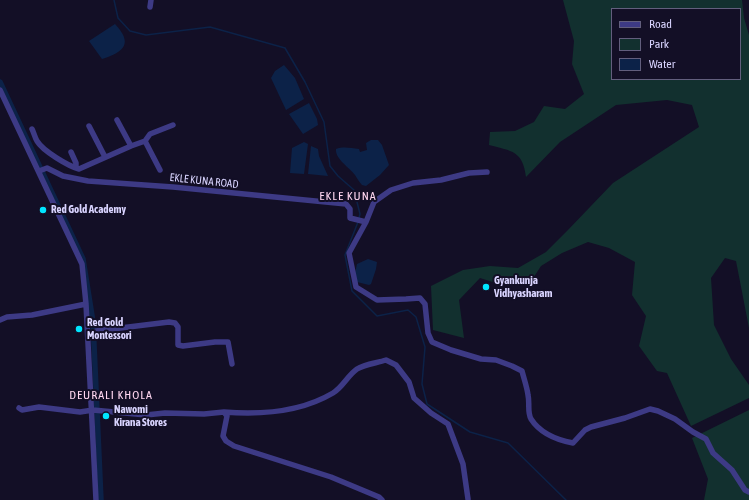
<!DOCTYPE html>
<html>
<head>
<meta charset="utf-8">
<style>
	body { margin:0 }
	#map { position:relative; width:749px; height:500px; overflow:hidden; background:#130f26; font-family:"Asap Condensed",sans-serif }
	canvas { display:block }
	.legend { position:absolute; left:611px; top:8px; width:130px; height:72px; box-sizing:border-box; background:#130f26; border:1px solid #625e7d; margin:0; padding:5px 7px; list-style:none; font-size:12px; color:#d9d4ff }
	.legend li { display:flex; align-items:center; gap:8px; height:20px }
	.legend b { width:20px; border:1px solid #625e7d }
</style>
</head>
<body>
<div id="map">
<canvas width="749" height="500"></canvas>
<ul class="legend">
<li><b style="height:5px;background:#3d3a85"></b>Road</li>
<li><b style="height:11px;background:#12302f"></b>Park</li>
<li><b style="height:11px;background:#0c2248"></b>Water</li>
</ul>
</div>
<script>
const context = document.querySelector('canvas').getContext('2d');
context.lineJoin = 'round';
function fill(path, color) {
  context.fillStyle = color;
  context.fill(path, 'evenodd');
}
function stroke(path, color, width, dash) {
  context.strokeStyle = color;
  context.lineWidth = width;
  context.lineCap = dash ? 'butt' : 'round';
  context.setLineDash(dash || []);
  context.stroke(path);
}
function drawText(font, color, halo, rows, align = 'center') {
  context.font = font + ' "Asap Condensed",sans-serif';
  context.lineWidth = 4;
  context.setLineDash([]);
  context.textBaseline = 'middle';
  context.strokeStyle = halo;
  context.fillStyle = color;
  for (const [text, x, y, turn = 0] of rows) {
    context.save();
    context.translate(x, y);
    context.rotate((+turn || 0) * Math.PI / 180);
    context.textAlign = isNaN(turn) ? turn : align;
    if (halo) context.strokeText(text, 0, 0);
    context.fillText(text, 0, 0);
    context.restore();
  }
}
fill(new Path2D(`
	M563 0H742L744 18 749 35V328L736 261 725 258 711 278 714 325 731 359 749 385V398L691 426 667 373 657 371 639 346 646 316 632 295 635 262 609 248 588 242 562 253 541 266 528 286 499 284 480 278 459 300 464 338 433 330 431 286 463 270 490 266 518 268 546 252 567 231 613 183 699 127 692 105 667 100 616 105 560 142 526 177C523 151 512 151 489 145L490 132 515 131 534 122 544 106 565 109 584 94 572 64 574 41ZM612 9H740V79H612Z
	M749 410V500H704L708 479 692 438Z`), '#12302f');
fill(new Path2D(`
	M115 24C133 43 125 52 102 59L89 41Z
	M284 65 295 78 304 99 286 110 271 78 275 71Z
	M309 103 317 119 318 125 303 134 289 114Z
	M371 140H378L382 145 389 165 380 175 366 186 362 185C359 182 357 178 355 175 349 167 335 159 336 149 343 146 351 148 359 149L360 152 367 150 366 143Z
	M304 142 308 144 304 174 290 173 292 148Z
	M311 146 318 149 319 156 328 176 308 174Z
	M368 259 377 262 376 269 371 284 369 285 357 282 355 273 357 264Z`), '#0c2248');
stroke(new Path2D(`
	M114 0 118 18 130 31 146 35 210 27 285 48 305 82 324 122 330 166 338 176 354 190 360 214 359 218
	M358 222 345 255 352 291 377 316 408 310 416 317 425 347 422 384 427 404 470 432 508 443 566 500`), '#0c2248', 1.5);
stroke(new Path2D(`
	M0 82 83 259 93 322 101 500`), '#0c2248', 5.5);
stroke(new Path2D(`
	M150 7 151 0
	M0 90 82 264 86 304 96 500
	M89 126 105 157
	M32 129C34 133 35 138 37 141 43 151 68 166 79 169L131 146 117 120
	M145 141 150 134 173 125
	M131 146 145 141 160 170
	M71 152 76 163V168
	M39 171 47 168 63 176 88 181 173 187 346 204 350 209V218L366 222
	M487 172 469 173 441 180 413 183 391 190 374 202 366 222 349 253 356 287 377 300 406 299 420 298 425 304 428 333 432 342 451 350 481 359 496 360 512 366 522 371C524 379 527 387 528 395 530 403 527 412 531 419 540 433 557 440 573 443L585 430 591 427 625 418 650 409 658 411 675 419 693 432 706 439 713 453 732 470 745 490 749 492
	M0 320 7 317 32 315 86 304
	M96 331 169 322 175 323 178 327V345L183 346 215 342H228L232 364
	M19 408 22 410 39 407 80 412 93 410 146 415 165 413 204 414 224 412 227 416 223 436 226 441 234 446 331 477 379 497 382 500
	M224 412C261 415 301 412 333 393 343 387 348 375 357 369 365 364 377 363 386 360L396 365 409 382 414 398 431 413 448 424 463 464 468 499`), '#3d3a85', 5.5);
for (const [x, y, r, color] of [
	[43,210,4,"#00e5ff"],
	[486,287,4,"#00e5ff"],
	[79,329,4,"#00e5ff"],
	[106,416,4,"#00e5ff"]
]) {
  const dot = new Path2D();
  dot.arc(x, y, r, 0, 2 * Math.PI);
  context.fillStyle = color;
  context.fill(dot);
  stroke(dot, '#130f26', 1.5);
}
drawText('11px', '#d9d4ff', '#130f26', [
	["EKLE KUNA ROAD",204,181,6]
]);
drawText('bold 11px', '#d9d4ff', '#130f26', [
	["Red Gold Academy",51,210],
	["Gyankunja",494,281],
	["Vidhyasharam",494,294],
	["Red Gold",87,323],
	["Montessori",87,336],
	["Nawomi",114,410],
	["Kirana Stores",114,423]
], 'left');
context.letterSpacing = '1px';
drawText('12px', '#ffd6f0', '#130f26', [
	["EKLE KUNA",348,196],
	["DEURALI KHOLA",111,395]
]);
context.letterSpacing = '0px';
</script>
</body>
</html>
